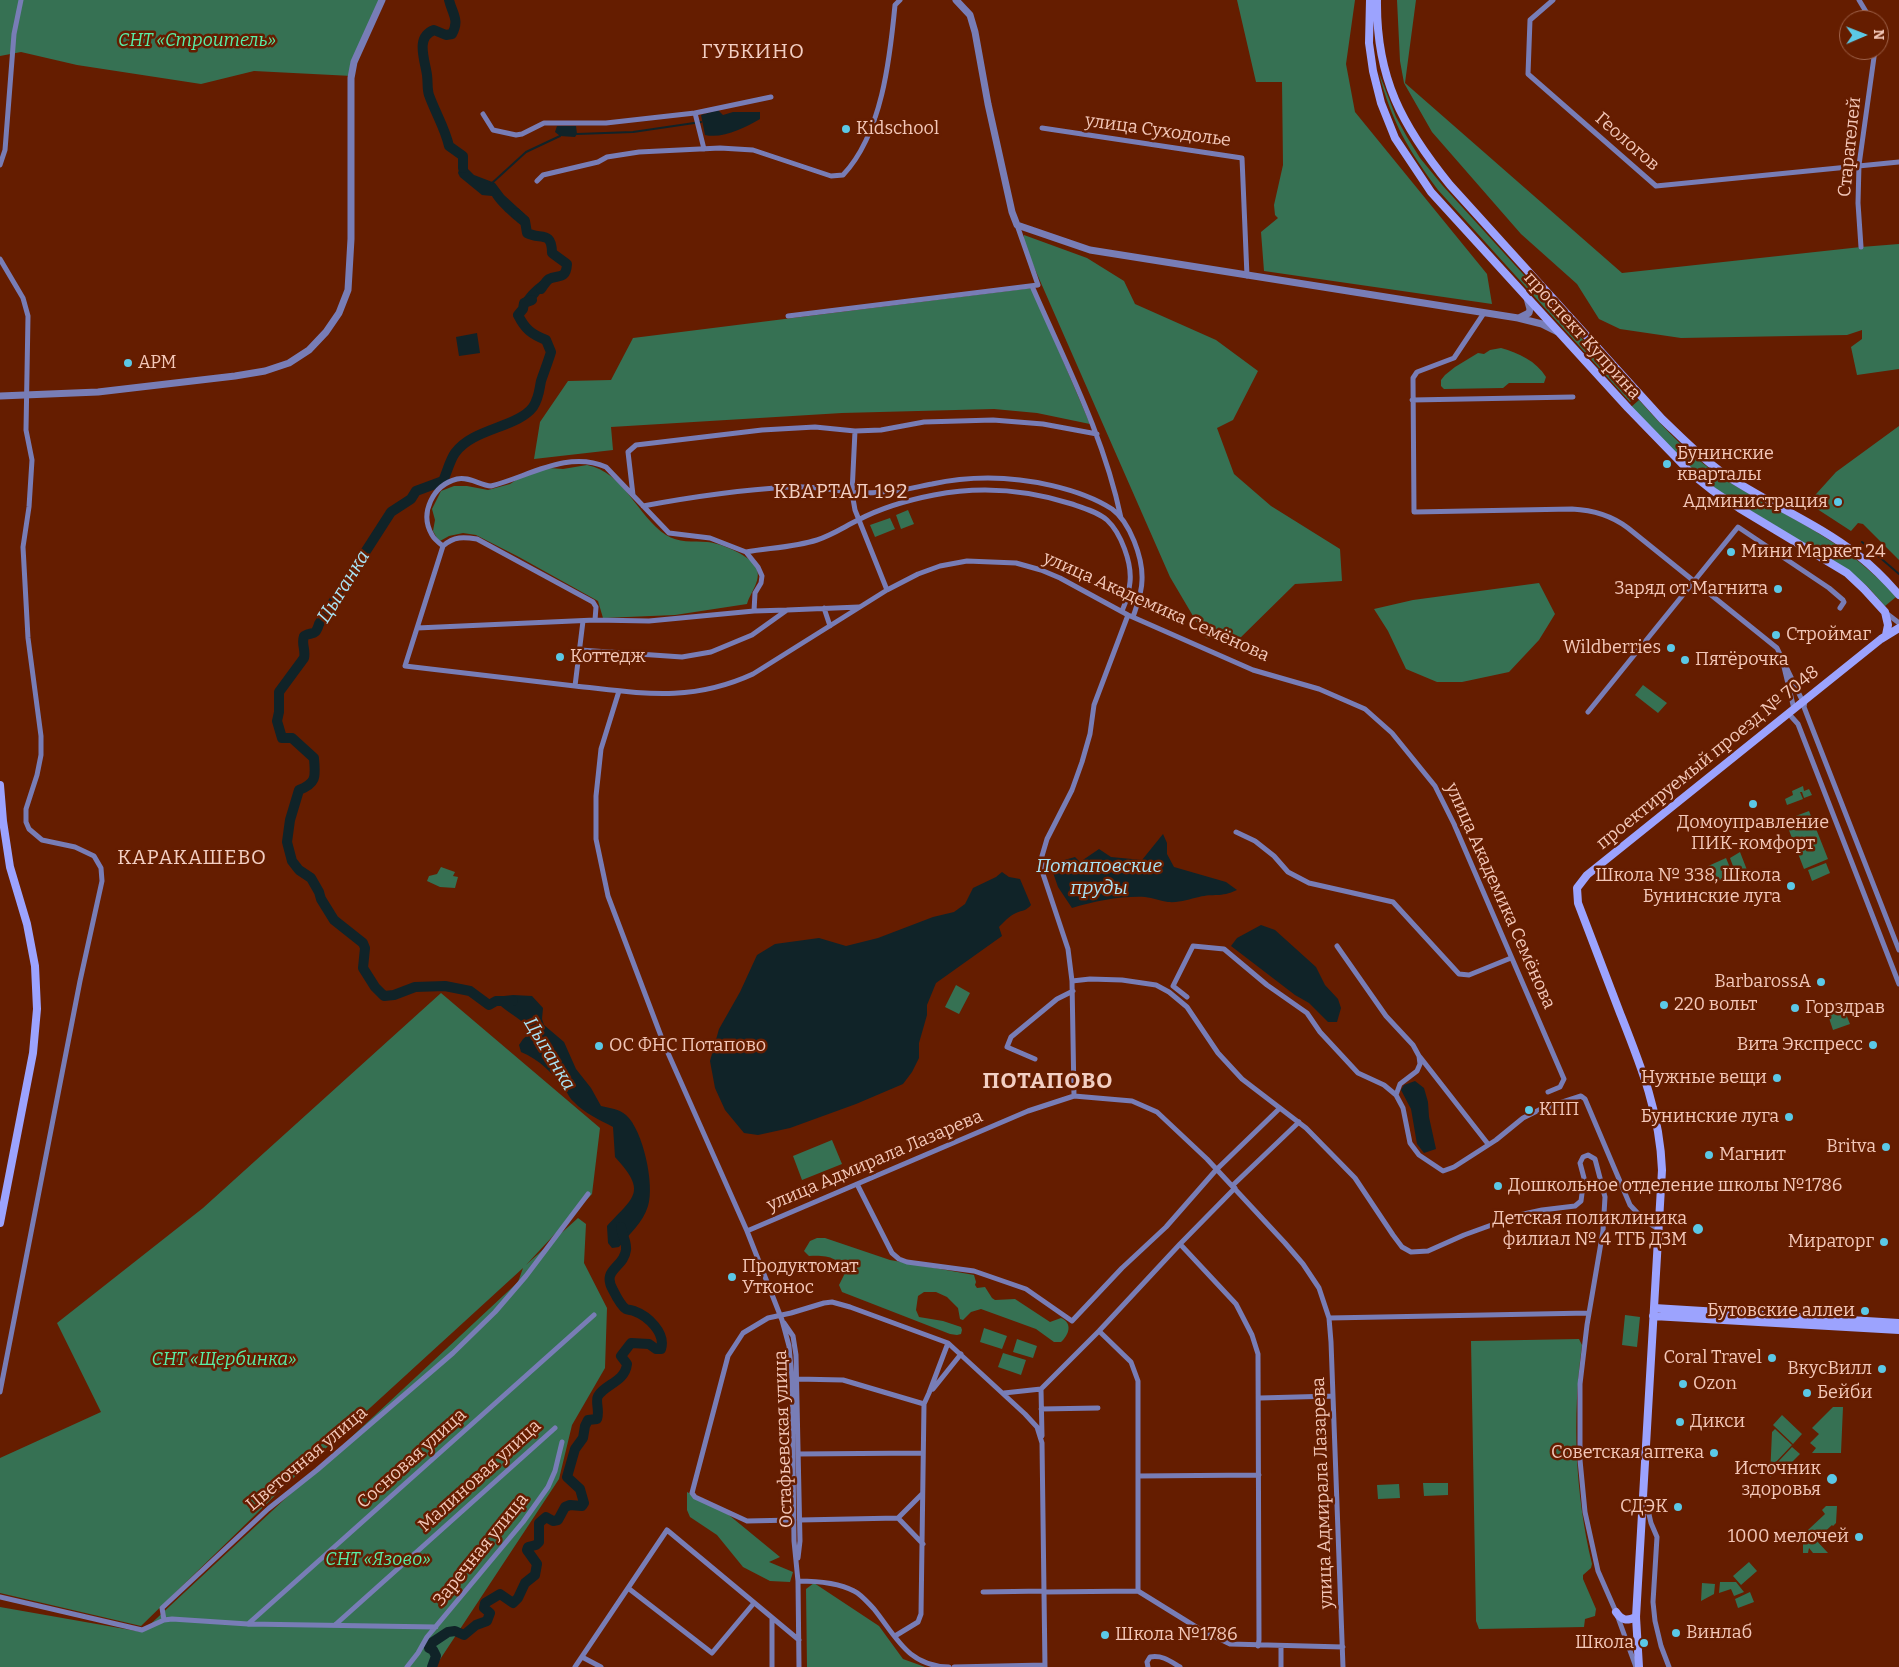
<!DOCTYPE html>
<html>
<head>
<meta charset="utf-8">
<style>
	body { margin:0 }
	#map { position:relative; width:1899px; height:1667px; overflow:hidden; background:#651d00; font-family:Bitter,serif }
	canvas { display:block }
	.north { position:absolute; left:1839px; top:10px; width:50px; height:50px; box-sizing:border-box; background:#651d00; border:1px solid #9e614a; border-radius:50%; rotate:89deg; font-size:14px; font-weight:700; line-height:20px; text-align:center; color:#f3c7b8 }
	.north::after { content:''; display:block; margin:auto; width:18px; height:22px; background:#5bc8e6; clip-path:polygon(50% 0,100% 100%,50% 72%,0 100%) }
</style>
</head>
<body>
<div id="map">
<canvas width="1899" height="1667"></canvas>
<div class="north">N</div>
</div>
<script>
const context = document.querySelector('canvas').getContext('2d');
context.lineJoin = 'round';
function fill(path, color) {
  context.fillStyle = color;
  context.fill(path, 'evenodd');
}
function stroke(path, color, width, dash) {
  context.strokeStyle = color;
  context.lineWidth = width;
  context.lineCap = dash ? 'butt' : 'round';
  context.setLineDash(dash || []);
  context.stroke(path);
}
function drawText(font, color, halo, rows, align = 'center') {
  context.font = font + ' Bitter,serif';
  context.lineWidth = 5;
  context.setLineDash([]);
  context.textBaseline = 'middle';
  context.strokeStyle = halo;
  context.fillStyle = color;
  for (const [text, x, y, turn = 0] of rows) {
    context.save();
    context.translate(x, y);
    context.rotate((+turn || 0) * Math.PI / 180);
    context.textAlign = isNaN(turn) ? turn : align;
    if (halo) context.strokeText(text, 0, 0);
    context.fillText(text, 0, 0);
    context.restore();
  }
}
fill(new Path2D(`
	M0 0H382L352 76 254 71 201 84 77 65 21 52 0 56Z
	M1237 0H1355L1346 64 1355 112 1487 274 1492 304 1264 271 1261 232 1278 218 1275 215 1274 205 1283 165 1282 82H1256Z
	M1397 0H1416L1405 83 1622 273 1861 247 1899 244V369L1857 375 1851 347 1862 339V330L1847 335 1681 338 1620 329 1599 319 1577 284 1521 234 1432 132 1404 83 1400 61Z
	M1379 73 1396 117 1407 137 1420 158 1443 186 1635 397 1630 402 1438 190C1409 151 1391 121 1379 73Z
	M1024 235 1087 258 1124 281 1135 304 1216 340 1258 371 1233 420 1217 428 1234 474 1271 506 1340 549 1342 581 1295 584 1235 643 1206 638 1170 577 1023 242Z
	M1032 288 1090 424 1037 413 994 409 842 413 611 427 613 450 534 459 540 422 568 381 611 380 633 338Z
	M1501 348C1519 353 1536 361 1546 377L1544 383H1509L1503 388 1444 389 1441 386V380L1445 375 1455 367 1478 353 1484 354 1490 350Z
	M1639 400C1664 428 1691 457 1723 478 1756 500 1792 516 1826 538 1852 554 1875 574 1896 597L1885 606 1867 586 1848 571 1716 489 1694 471 1631 407Z
	M1899 426V560L1863 524 1858 523 1851 531 1808 503 1836 472Z
	M587 465C624 472 637 516 666 535 678 543 693 541 707 542 720 543 743 553 752 562 766 576 751 590 747 604L675 615 603 618 598 601 519 557 476 535 463 533 449 536 440 541 437 538 433 531 435 520 432 509 441 491 454 486H467L488 490 510 484 527 473 549 468 563 469Z
	M908 510 914 524 901 529 896 515Z
	M890 518 895 529 875 537 870 525Z
	M1539 583 1555 614 1539 640 1509 672 1462 682H1437L1406 669 1388 631 1374 609 1413 600Z
	M1643 685 1667 703 1658 713 1635 695Z
	M1803 786 1804 791 1809 789 1812 795 1804 798 1802 792H1800L1803 799 1787 805 1785 799 1793 795 1792 791Z
	M1809 811 1828 859 1804 869 1785 820Z
	M1740 852 1747 870 1736 874 1730 858Z
	M1726 858 1733 875 1712 883 1706 867Z
	M1826 863 1830 873 1812 881 1808 870Z
	M441 867 455 872 453 876 458 877 455 888 440 887 427 881 429 876 437 874Z
	M956 985 970 993 959 1014 945 1007Z
	M441 993 600 1128 592 1194 526 1265 578 1218 586 1224 584 1263 607 1308 605 1368 572 1425 559 1479 435 1667H0V1607L142 1632 518 1282 523 1268 289 1482 141 1626 0 1593V1458L101 1412 57 1323 203 1208Z
	M1844 1009 1850 1024 1833 1030 1828 1015Z
	M832 1140 842 1164 802 1180 793 1156Z
	M817 1238H825L890 1260 974 1275 976 1282 975 1285 977 1288 985 1287 992 1298 995 1300 1015 1299 1050 1322 1061 1318C1073 1323 1069 1335 1061 1342H1054L1036 1329 981 1309 971 1312 963 1320 960 1319 958 1308 947 1297 936 1292H924L918 1296 916 1310 919 1317 943 1321 961 1327 962 1330 961 1334 957 1335 950 1334 842 1292 839 1285 844 1275C842 1256 824 1255 809 1256L804 1251 810 1241Z
	M1625 1315 1640 1317 1637 1347 1622 1345Z
	M984 1328 1007 1336 1002 1349 980 1342Z
	M1017 1339 1037 1346 1033 1358 1013 1352Z
	M1579 1339 1582 1345C1572 1418 1575 1492 1592 1564L1591 1568 1583 1575V1579L1596 1609 1595 1616 1585 1619 1584 1627 1479 1629 1476 1621 1471 1341Z
	M1003 1353 1026 1360 1021 1375 998 1367Z
	M1833 1407H1843L1841 1453H1812L1816 1448 1810 1443 1819 1434 1812 1428Z
	M1782 1415 1802 1434 1793 1444 1773 1425Z
	M1775 1429 1792 1445 1775 1463 1781 1468 1770 1477 1772 1432Z
	M1792 1447 1800 1454 1784 1470 1777 1463Z
	M1423 1483H1448V1495L1424 1496Z
	M1399 1484 1400 1498 1378 1499 1377 1485Z
	M687 1492 724 1511 780 1557 769 1562 793 1572 790 1582 770 1581 743 1567 717 1535 690 1517 687 1510Z
	M1826 1506H1837L1836 1523 1833 1526 1832 1525 1816 1540 1828 1553H1813L1809 1548 1808 1553H1803V1539L1810 1533 1808 1530 1825 1514 1822 1510Z
	M1749 1562 1757 1571 1741 1585 1733 1576Z
	M1720 1582H1736L1744 1592 1734 1596 1731 1589 1719 1593Z
	M814 1583 879 1626 903 1659 925 1667H807L806 1589Z
	M1702 1583 1715 1584 1714 1594 1701 1601Z
	M1750 1592 1754 1602 1738 1608 1735 1599Z`), '#367153');
fill(new Path2D(`
	M718 110 723 115 733 112H760V119C744 128 723 139 705 135L701 115Z
	M557 126H576L577 134 575 137 560 136 555 132Z
	M463 156 464 158 463 164 474 175 495 183 504 195 529 218 521 225C513 219 497 205 492 196L482 195 460 177 458 173Z
	M548 277 549 280C541 292 535 306 520 306 522 296 538 281 548 277Z
	M477 333 480 353 459 356 456 337Z
	M1163 834 1167 843V854L1174 867 1226 882 1237 890C1220 898 1214 893 1199 897 1189 899 1180 903 1168 902 1161 901 1153 898 1145 897 1120 896 1096 901 1072 908L1058 887 1050 864 1075 857 1080 862 1099 849 1111 857 1142 860Z
	M1002 872 1009 877 1020 879 1031 905C1026 911 1023 910 1016 913 1009 916 1004 922 999 927L1002 936 936 983 927 1005V1015L919 1043V1058L912 1072 903 1084 856 1104 790 1128 758 1135 744 1133 725 1110 715 1088 710 1061 719 1029 740 992 757 955 775 944 819 938 846 946 878 938 933 917 954 912 965 904 973 888 996 877Z
	M1261 925 1275 930 1316 967 1325 985 1338 999 1341 1008 1337 1022H1328L1309 1003 1295 995 1231 946 1237 938Z
	M513 995 532 996 543 1008 542 1019 544 1025 564 1042 576 1069 591 1088 601 1106C610 1108 619 1109 626 1115 643 1130 655 1185 648 1206 643 1223 629 1234 619 1247L612 1248 608 1243 607 1226C635 1196 647 1192 615 1157L613 1127C600 1120 584 1113 574 1102 570 1099 568 1094 565 1089 553 1074 539 1059 521 1052L519 1045 523 1039 530 1033C526 1021 510 1014 501 1006V1001L504 996Z
	M1415 1081 1424 1088 1428 1102 1429 1117 1436 1149 1424 1153 1417 1144 1411 1109 1401 1090 1404 1085Z`), '#102328');
stroke(new Path2D(`
	M577 134 633 132 701 122
	M491 184 526 152 560 136
	M1862 542 1899 574`), '#102328', 2);
stroke(new Path2D(`
	M449 0C452 13 460 20 452 34L446 35 434 30C415 37 425 60 427 75 428 82 427 89 429 95 435 112 445 128 449 146L463 156V168
	M516 213 525 221 527 233C540 240 552 230 552 253L567 264C566 281 557 274 549 279 546 281 543 286 541 289
	M513 1001H496L489 1005 470 991 445 986 415 987 394 995 384 996 375 987 363 968 365 948 363 943 334 920 321 899 319 892 311 878 299 870 292 861 287 842 290 820 299 790C318 783 315 775 314 758L292 738H282L277 721 279 712V692L304 658C306 649 301 645 304 636 313 631 315 637 319 624L391 512 411 499 416 491 443 481C447 472 450 460 455 453 473 428 517 428 533 407 539 398 539 391 541 381 544 372 548 362 551 352L546 340C531 334 525 329 518 315L523 309 524 303 532 300
	M432 1667 436 1656 433 1650 429 1648 430 1644 448 1632 455 1631 464 1635 476 1625 487 1621 490 1613 484 1608 485 1603 500 1594 513 1603 518 1598 525 1583 535 1575 537 1564 527 1550 528 1547 536 1545 539 1542V1523L546 1517 553 1521 558 1520 565 1507 570 1505 582 1506 584 1503 580 1489 567 1477 575 1449 583 1438 585 1426 588 1420 597 1419C600 1411 595 1401 598 1396 605 1384 625 1382 627 1364L621 1356 631 1343 649 1344 656 1349H661C666 1333 648 1316 634 1311 632 1310 628 1310 626 1309 621 1306 616 1296 613 1290 601 1269 624 1268 626 1250 627 1242 622 1235 621 1227`), '#102328', 10);
stroke(new Path2D(`
	M1553 0 1530 20 1528 74 1656 186 1899 162
	M1859 0 1871 20
	M695 113 704 149
	M483 114 493 130 516 135 522 134 544 123H606L695 113 771 97
	M1042 128 1242 158 1247 276
	M0 165 5 150 14 34 21 0
	M537 181 543 175 598 162 607 157 639 152 720 148 753 150 831 176 843 175C882 134 890 58 895 5L900 0
	M1861 247 1858 203 1859 165 1875 50
	M0 259 23 298 28 316 26 430 32 460 29 507 23 547 28 638 41 736V755L37 775 26 809V822L29 829 42 840 75 847 94 856 101 868 102 881 80 981 0 1392
	M1032 286C1065 362 1104 436 1121 518
	M1484 313 1454 358 1417 372 1413 378 1414 512 1572 509C1593 510 1611 515 1628 528L1777 648 1803 702
	M788 316 1038 285 1017 225
	M1412 400 1573 397
	M855 431 852 493 855 510 887 590
	M633 495 628 452 636 445 762 430 815 427 855 431 881 430 924 422 993 420 1043 424 1097 434
	M643 506C691 497 740 490 789 487 809 485 830 490 849 492 860 494 872 493 883 492 900 492 915 487 932 484 950 480 970 478 988 478 1027 478 1079 488 1112 509 1130 522 1143 558 1142 580 1142 593 1137 605 1133 617
	M443 546C439 543 434 539 432 535 419 513 433 485 457 479 468 476 480 485 491 486 528 477 567 450 606 467L669 533 710 538 746 552 758 567 762 576 761 583 755 593 754 611
	M746 552C769 548 795 547 817 540 832 535 844 527 858 520 881 508 908 500 934 495 980 486 1028 490 1072 504 1084 508 1098 512 1107 520 1121 533 1132 563 1130 582 1129 593 1126 602 1122 611
	M824 608 830 626
	M1886 613 1899 623
	M583 621 575 686 405 666 443 546C454 536 464 537 477 539L593 602 596 607 595 620
	M417 628 595 620 649 621 754 611 787 610
	M580 650 682 657 711 652 752 635 787 610 859 607
	M1784 667 1794 709
	M575 686C641 693 690 703 753 674L887 590 918 574 940 566 967 561 1016 563 1041 570 1060 578 1128 615 1253 670 1319 689 1365 709 1392 733 1435 786 1454 824 1564 1079 1560 1087 1548 1092
	M619 691 601 749 596 796V839L608 896 664 1044 747 1231 782 1320 789 1346 792 1379 794 1541 798 1581 799 1667
	M1805 701 1804 707 1809 720 1899 950
	M1588 712 1738 527 1829 588 1843 600 1844 602 1840 608
	M1789 714 1798 724 1899 984
	M1236 832 1255 841 1274 856 1288 872 1309 883 1393 902 1459 974 1469 975 1511 958
	M1337 946 1386 1016 1413 1045 1419 1056 1420 1064 1417 1071 1400 1084 1396 1095 1403 1108 1410 1143 1419 1155 1443 1171 1454 1167 1496 1140 1523 1118 1541 1109 1581 1096 1585 1099 1630 1205 1644 1220 1658 1229
	M1072 981 1090 979 1122 980 1156 985 1169 992 1187 1007 1218 1053 1242 1079 1306 1128 1355 1178 1393 1235 1402 1247 1411 1252 1428 1251 1464 1235 1519 1215 1542 1210 1575 1206 1581 1201 1584 1178 1580 1163 1583 1157 1588 1155 1595 1159 1605 1197 1603 1231 1587 1325 1580 1384V1460L1585 1512 1598 1571 1616 1612 1636 1667
	M1187 997 1173 986 1193 946 1224 949 1267 985 1307 1013 1320 1032 1358 1073 1384 1085 1396 1095
	M1420 1057 1488 1144
	M1035 1059 1007 1047 1011 1037 1057 999 1073 991
	M1074 1096 1072 981 1068 949 1043 874 1042 856 1047 839 1072 790 1082 762 1090 734 1094 705 1128 615
	M857 1184 892 1253 899 1259 907 1262 974 1271 1026 1289 1072 1321 1122 1268 1166 1227 1216 1170 1280 1108
	M1232 1186 1299 1122
	M747 1231 1028 1111 1074 1096 1132 1101 1157 1112 1207 1159 1285 1243 1303 1264 1319 1288 1329 1318
	M1180 1244 1236 1304 1252 1335 1258 1354 1259 1640 1258 1646
	M784 1323 793 1336 796 1355 800 1541 798 1558
	M1099 1331 1131 1362 1138 1381V1591
	M797 1379 843 1380 924 1404
	M933 1389 961 1354
	M1041 1389 1042 1436
	M1004 1393 1041 1389 1099 1331 1180 1244 1235 1188
	M1260 1398 1333 1396
	M1041 1409 1098 1408
	M798 1454 923 1453
	M1138 1476 1259 1475
	M1645 1497 1651 1523 1657 1537 1653 1602 1655 1621 1661 1646 1669 1667
	M898 1518 923 1544
	M794 1520 747 1521 695 1497 692 1493 728 1356 743 1333 768 1318 791 1313 824 1303 832 1302 850 1307 948 1343 1025 1414 1037 1427 1042 1443 1045 1667
	M800 1520 898 1518 922 1494
	M798 1581C816 1581 837 1582 854 1591 862 1595 868 1603 874 1609 897 1638 908 1666 949 1667
	M628 1588 712 1653 754 1603
	M983 1592 1044 1591
	M1044 1592 1138 1591 1201 1630 1230 1644 1343 1647
	M0 1597 142 1630 164 1620 172 1619 248 1624 436 1627
	M772 1618V1667
	M164 1620 162 1608 268 1509 317 1470 453 1353 495 1312 526 1276 588 1194
	M248 1624 594 1315
	M335 1625 555 1428
	M895 1636 918 1622 921 1614 924 1404 929 1393 948 1343
	M1281 1646V1667
	M582 1657 601 1667
	M407 1667 418 1653 427 1637 523 1522 548 1487 555 1471 562 1442
	M575 1667 667 1530 799 1640
	M954 1667 1045 1665
	M1148 1667 1147 1662 1150 1657C1163 1655 1170 1661 1180 1667
	M1343 1667 1331 1342 1329 1318 1589 1313`), '#787db6', 5);
stroke(new Path2D(`
	M956 0 970 15 975 32 988 104 1012 212 1017 225 1090 250 1518 318 1542 324 1556 331
	M1519 318 1529 313 1530 309 1527 298
	M0 396 98 392 235 376 265 371 289 363 309 350 326 332 339 313 348 290 351 239V78L354 62 382 0`), '#787db6', 7);
stroke(new Path2D(`
	M1370 0 1369 43 1373 71 1381 103 1395 138 1431 192 1628 408 1693 475 1713 491 1739 508 1847 573 1864 589 1885 612 1888 625 1886 635
	M1377 0C1376 78 1402 126 1450 185L1662 419C1682 438 1701 458 1724 474 1767 503 1817 523 1858 555 1873 567 1886 580 1899 595
	M0 785 3 821 10 867 27 924 35 966 37 1009 33 1053 0 1223
	M1654 1308 1899 1323
	M1653 1316 1899 1330
	M1616 1612C1622 1621 1627 1621 1636 1617
	M1639 1667 1636 1617 1662 1170C1660 1113 1641 1066 1620 1013 1606 976 1592 940 1578 903L1577 888 1587 875 1881 639 1899 628`), '#9ca3fe', 8);
for (const [x, y, r, color] of [
	[846,129,5,"#5bc8e6"],
	[128,363,5,"#5bc8e6"],
	[1667,464,5,"#5bc8e6"],
	[1838,502,5,"#5bc8e6"],
	[1731,552,5,"#5bc8e6"],
	[1778,589,5,"#5bc8e6"],
	[1776,635,5,"#5bc8e6"],
	[1671,648,5,"#5bc8e6"],
	[560,657,5,"#5bc8e6"],
	[1685,660,5,"#5bc8e6"],
	[1753,804,5,"#5bc8e6"],
	[1791,886,5,"#5bc8e6"],
	[1821,982,5,"#5bc8e6"],
	[1664,1005,5,"#5bc8e6"],
	[1795,1008,5,"#5bc8e6"],
	[1873,1045,5,"#5bc8e6"],
	[599,1046,5,"#5bc8e6"],
	[1777,1078,5,"#5bc8e6"],
	[1529,1110,5,"#5bc8e6"],
	[1789,1117,5,"#5bc8e6"],
	[1886,1147,5,"#5bc8e6"],
	[1709,1155,5,"#5bc8e6"],
	[1498,1186,5,"#5bc8e6"],
	[1698,1229,6,"#5bc8e6"],
	[1884,1242,5,"#5bc8e6"],
	[732,1277,5,"#5bc8e6"],
	[1865,1311,5,"#5bc8e6"],
	[1772,1358,5,"#5bc8e6"],
	[1882,1369,5,"#5bc8e6"],
	[1683,1384,5,"#5bc8e6"],
	[1807,1393,5,"#5bc8e6"],
	[1680,1422,5,"#5bc8e6"],
	[1714,1453,5,"#5bc8e6"],
	[1832,1479,6,"#5bc8e6"],
	[1678,1507,5,"#5bc8e6"],
	[1859,1537,5,"#5bc8e6"],
	[1676,1633,5,"#5bc8e6"],
	[1105,1635,5,"#5bc8e6"],
	[1644,1643,5,"#5bc8e6"]
]) {
  const dot = new Path2D();
  dot.arc(x, y, r, 0, 2 * Math.PI);
  context.fillStyle = color;
  context.fill(dot);
  stroke(dot, '#651d00', 2);
}
drawText('italic 18px', '#58eea7', '#651d00', [
	["СНТ «Строитель»",197,41],
	["СНТ «Щербинка»",224,1360],
	["СНТ «Язово»",378,1560]
]);
drawText('18px', '#f3c7b8', '#651d00', [
	["Kidschool",856,129],
	["АРМ",138,363],
	["Бунинские",1677,454],
	["кварталы",1677,475],
	["Администрация",1828,502,"right"],
	["Мини Маркет 24",1741,552],
	["Заряд от Магнита",1768,589,"right"],
	["Строймаг",1786,635],
	["Wildberries",1661,648,"right"],
	["Коттедж",570,657],
	["Пятёрочка",1695,660],
	["Домоуправление",1753,823,"center"],
	["ПИК-комфорт",1753,844,"center"],
	["Школа № 338, Школа",1781,876,"right"],
	["Бунинские луга",1781,897,"right"],
	["BarbarossA",1811,982,"right"],
	["220 вольт",1674,1005],
	["Горздрав",1805,1008],
	["Вита Экспресс",1863,1045,"right"],
	["ОС ФНС Потапово",609,1046],
	["Нужные вещи",1767,1078,"right"],
	["КПП",1539,1110],
	["Бунинские луга",1779,1117,"right"],
	["Britva",1876,1147,"right"],
	["Магнит",1719,1155],
	["Дошкольное отделение школы №1786",1508,1186],
	["Детская поликлиника",1687,1219,"right"],
	["филиал № 4 ТГБ ДЗМ",1687,1240,"right"],
	["Мираторг",1874,1242,"right"],
	["Продуктомат",742,1267],
	["Утконос",742,1288],
	["Бутовские аллеи",1855,1311,"right"],
	["Coral Travel",1762,1358,"right"],
	["ВкусВилл",1872,1369,"right"],
	["Ozon",1693,1384],
	["Бейби",1817,1393],
	["Дикси",1690,1422],
	["Советская аптека",1704,1453,"right"],
	["Источник",1821,1469,"right"],
	["здоровья",1821,1490,"right"],
	["СДЭК",1668,1507,"right"],
	["1000 мелочей",1849,1537,"right"],
	["Винлаб",1686,1633],
	["Школа №1786",1115,1635],
	["Школа",1634,1643,"right"]
], 'left');
drawText('18px', '#f3c7b8', '#651d00', [
	["улица Суходолье",1158,131,8],
	["Геологов",1627,142,41],
	["Старателей",1850,147,-84],
	["проспект Куприна",1582,336,48],
	["улица Академика Семёнова",1156,607,24],
	["проектируемый проезд № 7048",1708,758,-39],
	["улица Академика Семёнова",1500,896,66],
	["улица Адмирала Лазарева",875,1161,-23],
	["Остафьевская улица",784,1439,-92],
	["Цветочная улица",307,1459,-40],
	["Сосновая улица",412,1459,-42],
	["Малиновая улица",480,1476,-42],
	["улица Адмирала Лазарева",1323,1493,-92],
	["Заречная улица",481,1550,-51]
]);
drawText('italic 19px', '#a9e4f6', '#651d00', [
	["Цыганка",344,587,-58],
	["Потаповские",1099,867],
	["пруды",1099,889],
	["Цыганка",549,1054,59]
]);
context.letterSpacing = '1px';
drawText('20px', '#f3cfc3', '#651d00', [
	["ГУБКИНО",753,52],
	["КВАРТАЛ 192",841,492],
	["КАРАКАШЕВО",192,858]
]);
context.letterSpacing = '0px';
context.letterSpacing = '1px';
drawText('bold 22px', '#f3cfc3', '#651d00', [
	["ПОТАПОВО",1048,1082]
]);
context.letterSpacing = '0px';
</script>
</body>
</html>
